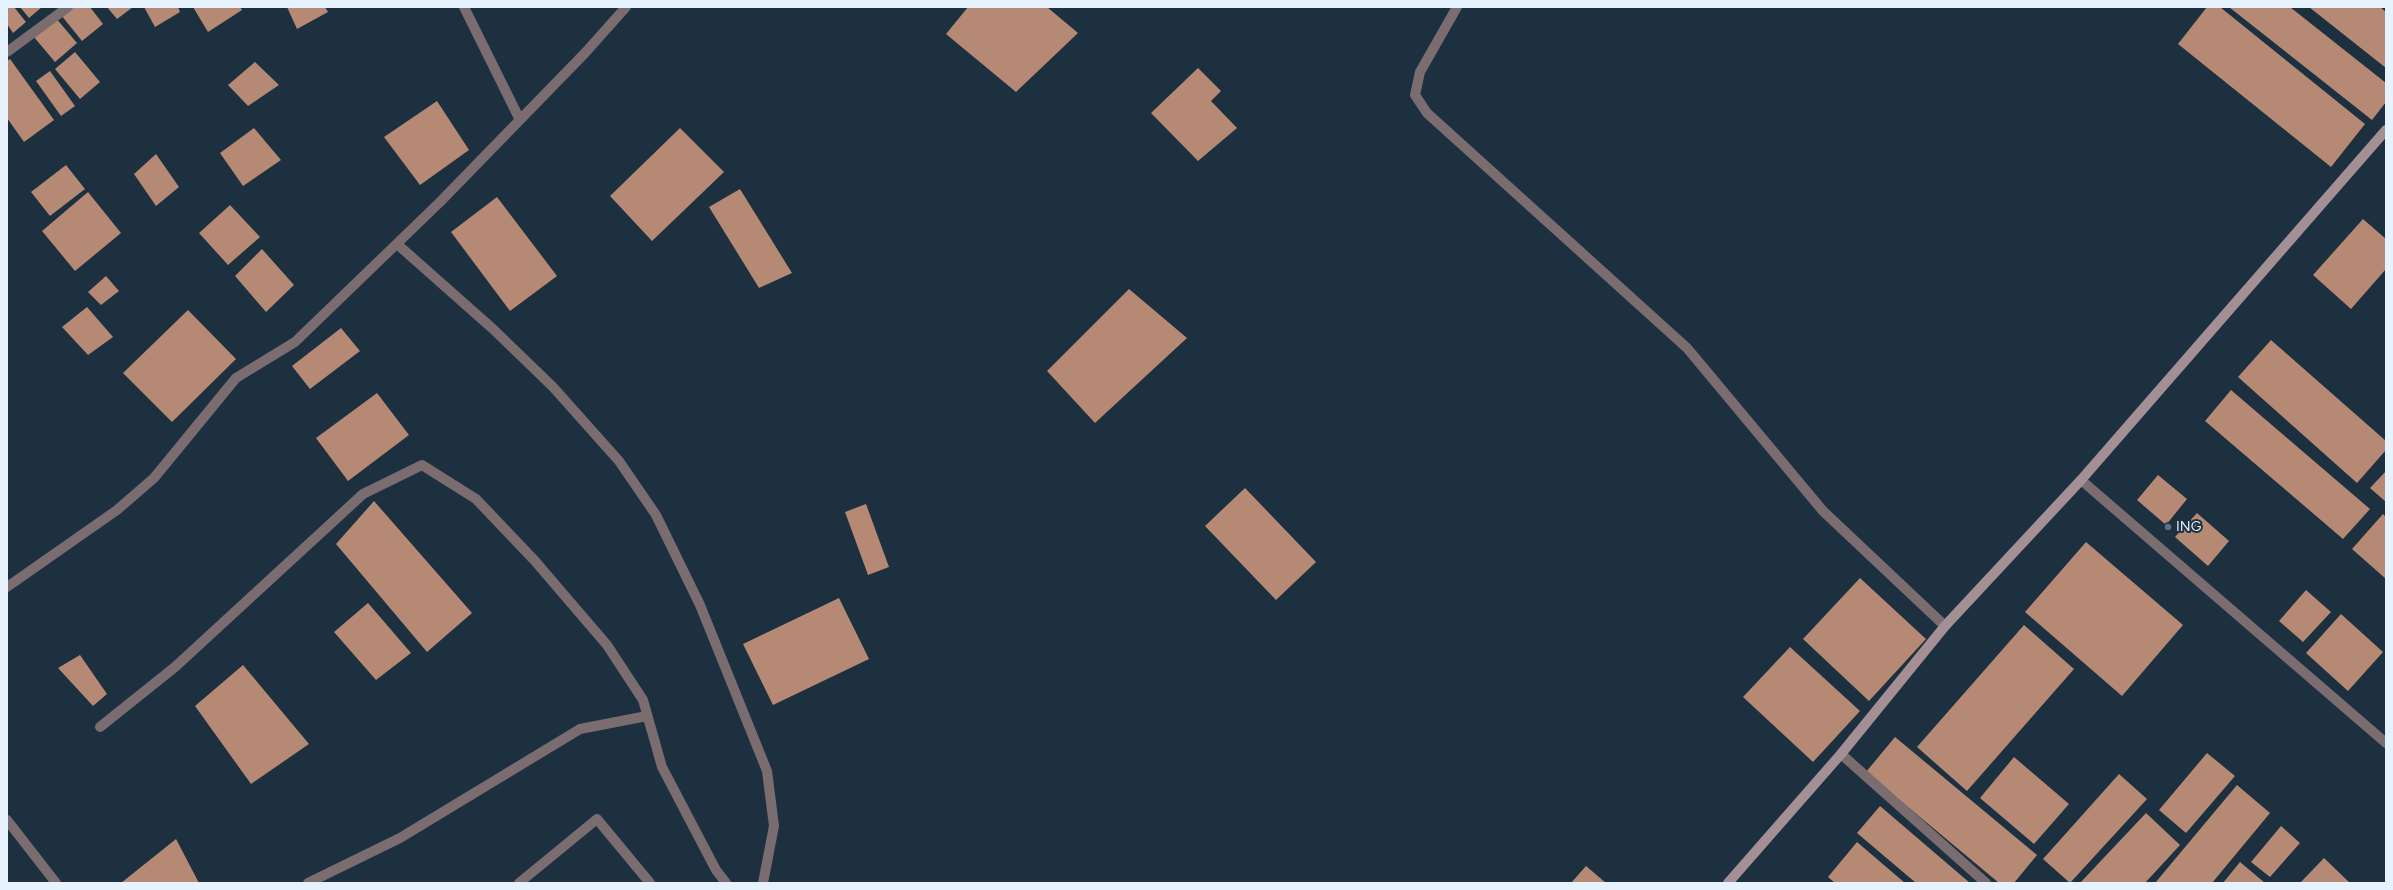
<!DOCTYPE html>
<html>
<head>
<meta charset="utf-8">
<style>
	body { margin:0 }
	#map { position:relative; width:2393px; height:890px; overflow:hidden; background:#1c303f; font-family:Figtree,sans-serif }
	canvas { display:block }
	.frame { position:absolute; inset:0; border:8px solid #e6f2fd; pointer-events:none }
</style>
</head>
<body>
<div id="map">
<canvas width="2393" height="890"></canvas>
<div class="frame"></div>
</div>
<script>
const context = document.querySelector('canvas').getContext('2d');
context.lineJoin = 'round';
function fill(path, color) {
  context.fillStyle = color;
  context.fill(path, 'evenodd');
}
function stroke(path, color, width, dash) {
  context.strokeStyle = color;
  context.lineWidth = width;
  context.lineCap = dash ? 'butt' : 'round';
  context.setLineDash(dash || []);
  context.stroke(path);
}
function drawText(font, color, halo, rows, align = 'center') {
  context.font = font + ' Figtree,sans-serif';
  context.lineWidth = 4;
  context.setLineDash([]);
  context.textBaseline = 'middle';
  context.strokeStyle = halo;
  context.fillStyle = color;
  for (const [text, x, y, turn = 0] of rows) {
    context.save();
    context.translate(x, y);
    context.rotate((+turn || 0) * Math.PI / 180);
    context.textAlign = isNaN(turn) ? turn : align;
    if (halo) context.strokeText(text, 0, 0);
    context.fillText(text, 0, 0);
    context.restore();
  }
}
fill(new Path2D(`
	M7 7H14L26 22 13 33 7 24Z
	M20 7H42L29 18Z
	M71 7H90L103 24 82 41 61 15Z
	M107 7H133L117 19Z
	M144 7H178L180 12 155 27Z
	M193 7H240L242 10 208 32Z
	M287 7H325L328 12 297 29Z
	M968 7H1047L1078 33 1016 92 946 34Z
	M2207 7H2220L2365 124 2331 167 2178 44Z
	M2229 7H2290L2386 83V102L2372 120Z
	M2309 7H2380L2386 12V68Z
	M55 17 77 43 55 62 33 36Z
	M75 52 100 82 80 99 55 69Z
	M10 59 54 120 24 142 7 118V61Z
	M255 62 279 85 248 106 228 85Z
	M1198 68 1221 91 1211 101 1237 128 1198 161 1151 113Z
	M50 71 75 106 61 116 36 81Z
	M437 101 469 150 420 185 384 137Z
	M254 128 281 160 243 186 220 153Z
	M680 128 724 172 652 241 610 196Z
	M156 154 179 187 156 206 134 174Z
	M66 165 85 189 50 216 31 192Z
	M740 189 792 273 759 288 709 207Z
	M88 192 121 233 75 271 42 231Z
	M497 197 557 276 510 311 451 232Z
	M230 205 260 237 228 265 199 233Z
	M2363 219 2386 239V269L2351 309 2313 275Z
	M262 249 294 285 266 312 235 276Z
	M106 276 119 291 101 305 88 292Z
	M1129 289 1187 338 1095 423 1047 371Z
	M87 307 113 337 88 355 62 327Z
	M188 310 236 359 172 422 123 373Z
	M341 328 360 351 310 389 292 366Z
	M2271 340 2386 441V450L2357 483 2238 377Z
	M2231 390 2370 509 2343 539 2205 421Z
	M377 393 409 435 348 481 316 438Z
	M2386 471V502L2370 488Z
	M2158 475 2187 499 2166 525 2137 500Z
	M1245 488 1316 562 1276 600 1205 526Z
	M374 501 472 613 427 652 336 544Z
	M866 504 889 567 868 575 845 512Z
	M2197 513 2229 541 2208 566 2175 537Z
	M2383 514 2386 517V579L2352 549Z
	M2086 542 2183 625 2122 696 2025 612Z
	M1860 578 1926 639 1869 701 1803 639Z
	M2306 590 2331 612 2303 642 2279 621Z
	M839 598 869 659 773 705 743 644Z
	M368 603 411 653 376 680 334 632Z
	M2341 614 2383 652 2348 691 2306 653Z
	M2024 625 2074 669 1967 791 1917 747Z
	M1790 647 1860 711 1813 762 1743 697Z
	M80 655 107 694 93 706 58 668Z
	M243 665 309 744 251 784 195 706Z
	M1895 737 2037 855 2014 883H1999L1866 772Z
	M2207 753 2235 776 2186 833 2159 810Z
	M2014 757 2069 804 2034 844 1980 798Z
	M2119 774 2147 799 2070 883 2043 859Z
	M2237 785 2270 813 2212 883H2155Z
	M1880 806 1970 883H1916L1857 833Z
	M2146 813 2180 845 2145 883H2080Z
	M2281 826 2300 843 2270 877 2251 862Z
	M176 839 199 883H121Z
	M1857 842 1905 883H1835L1828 877Z
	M2324 858 2350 883H2300Z
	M2240 862 2265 883H2223Z
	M1586 866 1606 883H1571Z`), '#b68974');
stroke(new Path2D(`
	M519 883 597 819 650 883`), '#7a6c6f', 10);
stroke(new Path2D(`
	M464 7 520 120
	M1457 7 1420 72 1415 95 1427 113 1687 348 1823 511 1945 626
	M7 52 68 7
	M397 244 493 329 553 387 619 461 656 515 700 605 767 771 774 826 763 883
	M2081 480 2386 743
	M7 587 117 510 154 478 236 378 295 342 440 202 585 53 626 7
	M100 727 175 667 363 494 422 465 476 499 535 561 607 645 643 700 662 767 716 870 726 883
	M1841 754 1986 883
	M7 820 56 883
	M308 883 400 838 580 729 647 716`), '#7a6c6f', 10);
stroke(new Path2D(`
	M1728 883 1841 754 1945 626 2081 480 2386 130`), '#a49094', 10);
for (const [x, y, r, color] of [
	[2168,527,4,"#5c6f8a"]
]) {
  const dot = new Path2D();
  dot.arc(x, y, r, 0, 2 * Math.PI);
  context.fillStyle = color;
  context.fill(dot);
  stroke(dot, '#1c303f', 1.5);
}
drawText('14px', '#e6f2fd', '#1c303f', [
	["ING",2176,527]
], 'left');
</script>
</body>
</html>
